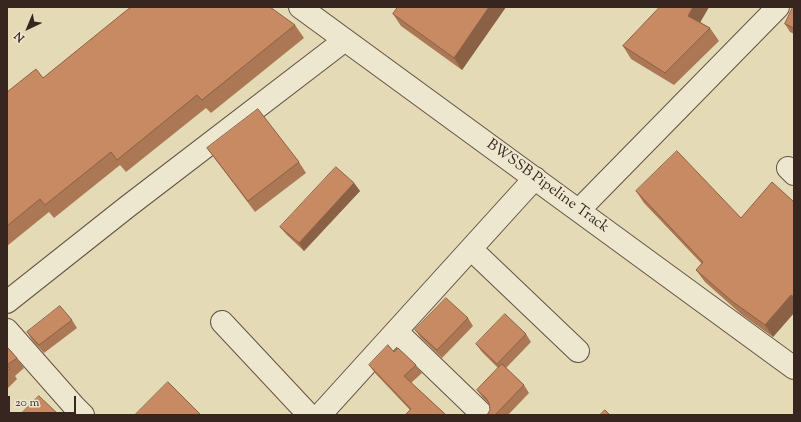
<!DOCTYPE html>
<html>
<head>
<meta charset="utf-8">
<style>
	body { margin:0 }
	#map { position:relative; width:801px; height:422px; overflow:hidden; background:#e5dab6; font-family:"Sorts Mill Goudy",serif }
	canvas { display:block }
	.frame { position:absolute; inset:0; border:8px solid #36261f; pointer-events:none }
	.north { position:absolute; left:8px; top:8px; width:40px; height:40px; -webkit-text-stroke:3px #eee7d0; paint-order:stroke; rotate:224deg; font-size:11px; font-weight:700; line-height:16px; text-align:center; color:#36261f }
	.north::after { content:''; display:block; margin:auto; width:14px; height:18px; background:#36261f; clip-path:polygon(50% 0,100% 100%,50% 72%,0 100%) }
	.scale { position:absolute; left:8px; top:396px; width:68px; height:18px; box-sizing:border-box; border:2px solid #36261f; border-top:0; padding-left:5px; font-size:12px; line-height:14px; white-space:nowrap; color:#36261f; -webkit-text-stroke:3px #eee7d0; paint-order:stroke }
</style>
</head>
<body>
<div id="map">
<canvas width="801" height="422"></canvas>
<div class="frame"></div>
<div class="north">N</div>
<div class="scale">20 m</div>
</div>
<script>
const context = document.querySelector('canvas').getContext('2d');
context.lineJoin = 'round';
function stroke(path, color, width, dash) {
  context.strokeStyle = color;
  context.lineWidth = width;
  context.lineCap = dash ? 'butt' : 'round';
  context.setLineDash(dash || []);
  context.stroke(path);
}
function fill(path, color) {
  context.fillStyle = color;
  context.fill(path, 'evenodd');
}
function drawText(font, color, halo, rows, align = 'center') {
  context.font = font + ' "Sorts Mill Goudy",serif';
  context.lineWidth = 3.5;
  context.setLineDash([]);
  context.textBaseline = 'middle';
  context.strokeStyle = halo;
  context.fillStyle = color;
  for (const [text, x, y, turn = 0] of rows) {
    context.save();
    context.translate(x, y);
    context.rotate((+turn || 0) * Math.PI / 180);
    context.textAlign = isNaN(turn) ? turn : align;
    if (halo) context.strokeText(text, 0, 0);
    context.fillText(text, 0, 0);
    context.restore();
  }
}
const minor = new Path2D(`
	M300 7 794 368
	M788 168 794 174
	M579 210 778 7
	M471 249 578 351
	M7 302 127 207 345 40
	M222 322 309 415
	M7 330 74 406 83 415
	M396 331 483 415
	M320 415 535 178`);
stroke(minor, '#625345', 24);
stroke(minor, '#eee7d0', 22);
fill(new Path2D(`
	M395 7H506L462 70 401 26 393 14 397 8Z
	M660 7H709L700 22 710 28 719 41 674 85 631 59 623 46Z
	M794 7V34L790 32 785 24Z
	M295 25 304 38 211 113 206 108 126 172 120 165 54 218 49 212 7 246V92Z
	M207 148 299 162 306 173 255 212Z
	M354 183 360 191 304 251 286 234 280 227Z
	M636 191 741 218 794 202V313L773 337 741 314 705 282 696 270 702 264 644 203Z
	M468 318 473 326 442 358 421 338 415 330Z
	M72 320 77 328 44 353 32 340 27 332Z
	M526 334 531 342 506 368 524 385 529 393 508 415H487L490 410 489 404 483 398 477 390 498 368 482 352 476 344Z
	M7 347 17 358 24 368 15 376 17 379 7 389Z
	M394 352 416 365 422 373 411 383 445 414 410 410 375 373 369 365Z`), '#ab7754');
fill(new Path2D(`
	M489 7H506L462 70 454 58Z
	M693 7H709L697 28 688 16Z
	M354 183 360 191 304 251 299 243Z
	M791 295 794 298V313L773 337 765 325Z`), '#8b6145');
const building = new Path2D(`
	M132 7H270L295 25 202 100 197 95 117 160 111 152 45 205 40 199 7 226V92L36 69 43 78 127 10Z
	M398 7H489L454 58 393 14Z
	M660 7H693L688 16 710 28 665 73 623 46Z
	M793 7H794V28L785 24Z
	M258 109 299 162 248 201 207 148Z
	M677 151 741 218 772 182 794 202V297L791 295 765 325 733 302 696 270 703 262 636 191Z
	M336 167 354 183 299 243 280 227Z
	M446 298 468 318 437 350 415 330Z
	M60 306 72 320 39 345 27 332Z
	M505 314 526 334 497 364 476 344Z
	M388 345 394 352 398 348 416 365 404 376 445 414 444 415H405L411 409 369 365Z
	M7 347 17 358 7 365Z
	M502 364 524 385 495 415H487L490 410 489 403 486 398 477 390Z
	M7 365 10 369 7 371Z
	M168 382 201 415H135Z
	M39 396 59 415H20Z
	M605 410 610 415H600Z`);
fill(building, '#c78a62');
stroke(building, '#8b6145', 1);
drawText('15px', '#36261f', '#eee7d0', [
	["BWSSB Pipeline Track",547,187,36]
]);
</script>
</body>
</html>
